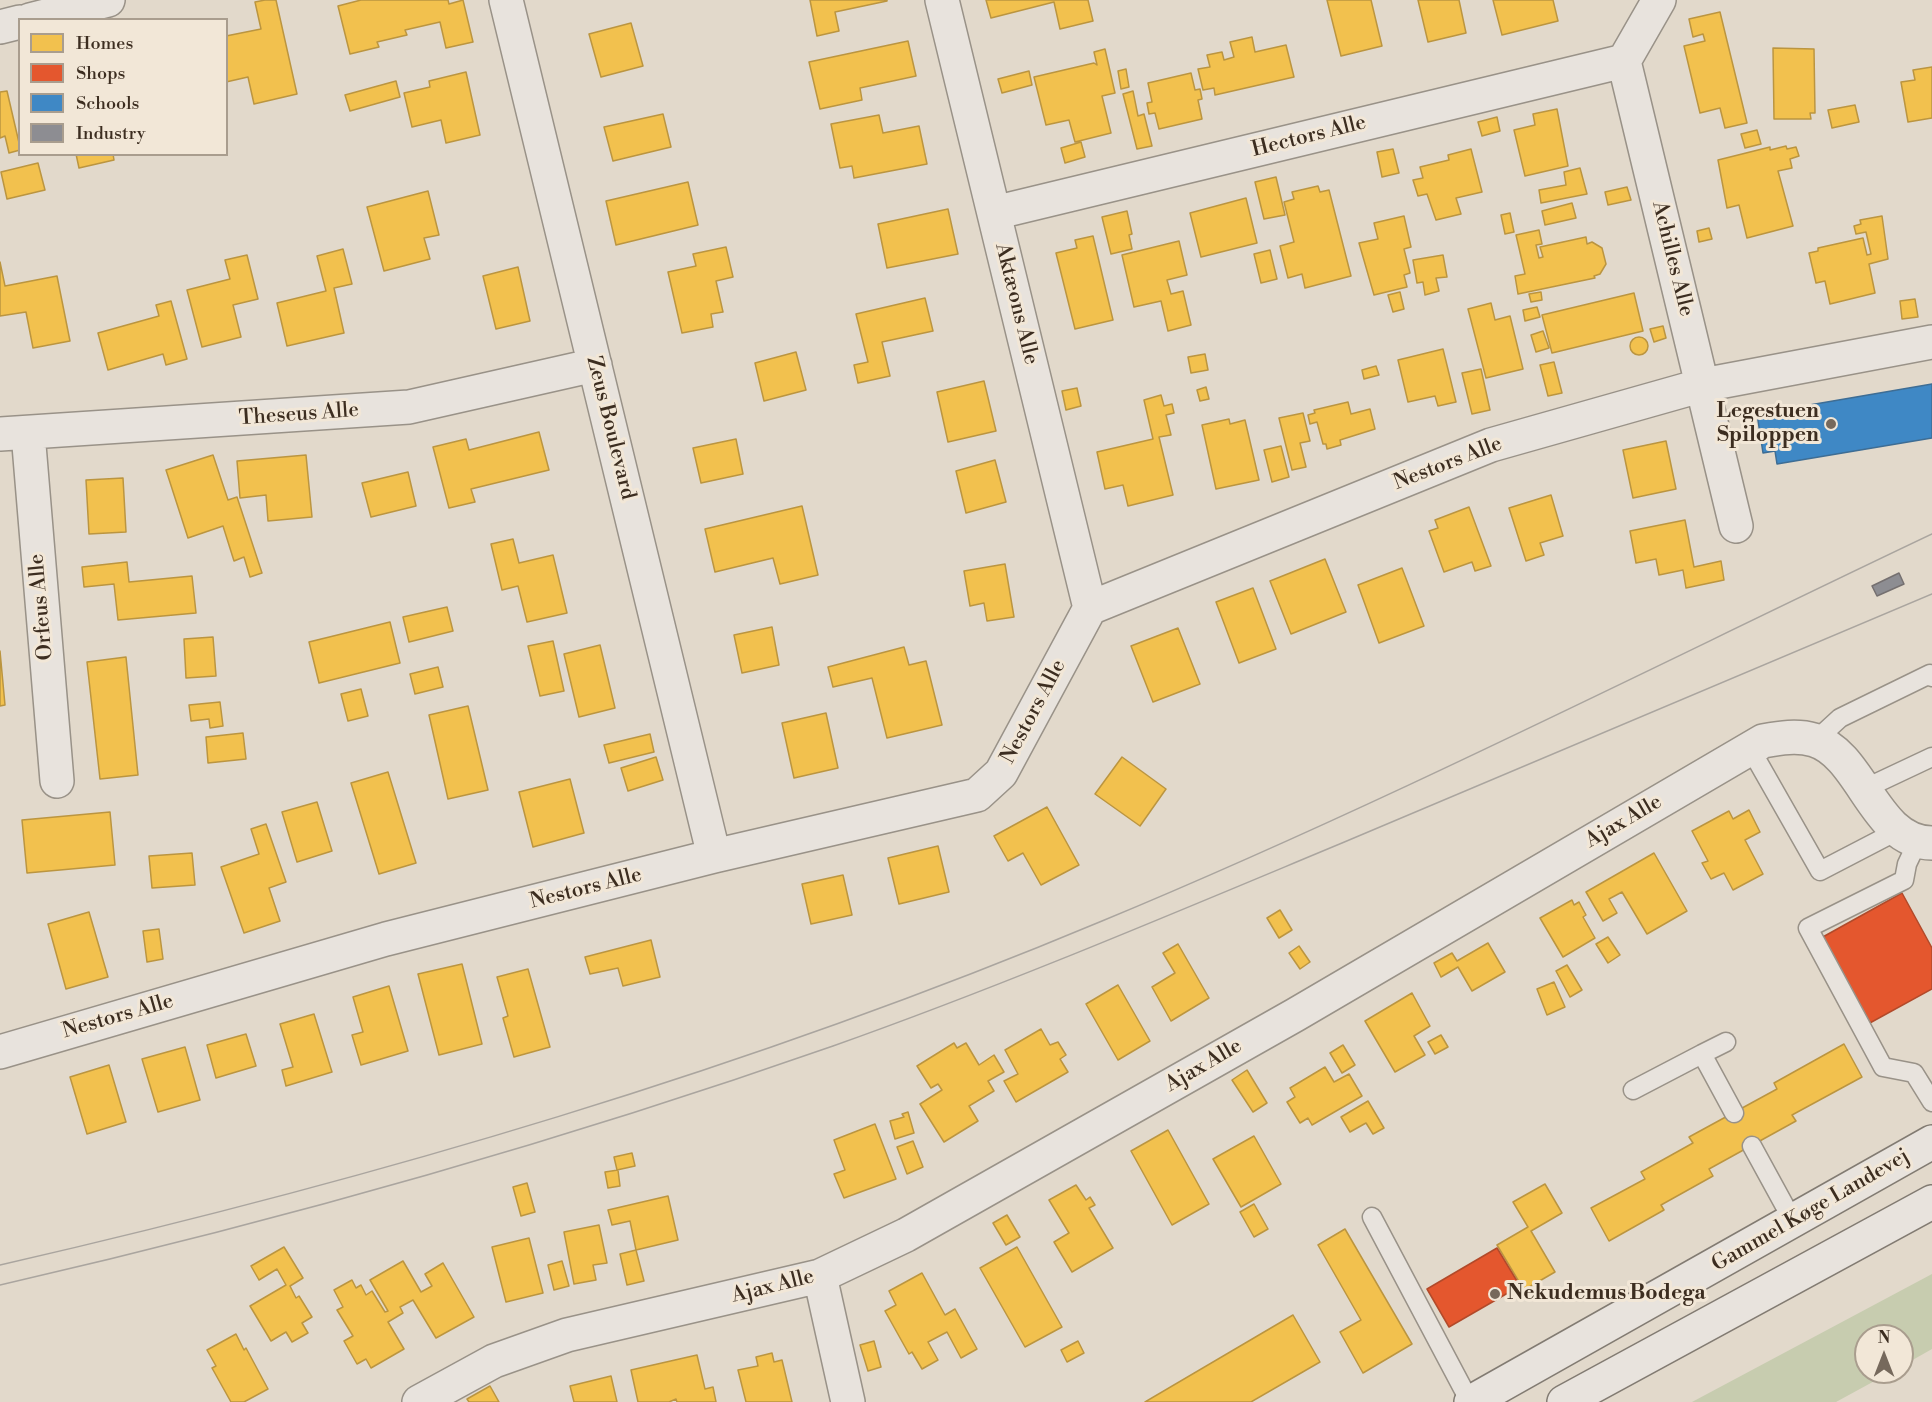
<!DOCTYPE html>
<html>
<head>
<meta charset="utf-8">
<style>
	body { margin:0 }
	#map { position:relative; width:1932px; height:1402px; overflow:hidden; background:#e2d9cb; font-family:"Libre Bodoni",serif }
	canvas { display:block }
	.legend { position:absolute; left:18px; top:18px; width:210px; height:138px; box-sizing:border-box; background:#f2e7d7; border:2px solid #a99d8e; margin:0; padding:8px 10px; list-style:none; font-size:18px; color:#3c2d20 }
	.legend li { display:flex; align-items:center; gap:12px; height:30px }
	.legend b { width:30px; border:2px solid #a99d8e }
	.north { position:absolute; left:1854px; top:1324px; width:60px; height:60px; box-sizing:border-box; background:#f2e7d7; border:2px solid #a99d8e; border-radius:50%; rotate:0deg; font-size:16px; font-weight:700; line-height:24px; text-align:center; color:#3c2d20 }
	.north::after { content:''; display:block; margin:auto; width:21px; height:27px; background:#76695c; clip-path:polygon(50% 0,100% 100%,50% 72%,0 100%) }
</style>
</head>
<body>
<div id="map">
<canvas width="1932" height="1402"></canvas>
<ul class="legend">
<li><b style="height:16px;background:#f2c14e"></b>Homes</li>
<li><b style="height:16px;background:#e4572e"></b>Shops</li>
<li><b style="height:16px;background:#3f88c5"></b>Schools</li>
<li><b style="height:16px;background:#8d8d92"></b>Industry</li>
</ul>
<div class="north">N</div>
</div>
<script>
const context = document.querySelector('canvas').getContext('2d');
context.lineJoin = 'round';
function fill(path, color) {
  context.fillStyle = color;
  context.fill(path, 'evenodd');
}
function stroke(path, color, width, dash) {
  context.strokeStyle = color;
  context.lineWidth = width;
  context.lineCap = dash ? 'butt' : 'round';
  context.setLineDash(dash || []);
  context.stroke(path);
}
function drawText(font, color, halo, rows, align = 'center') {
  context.font = font + ' "Libre Bodoni",serif';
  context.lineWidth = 6;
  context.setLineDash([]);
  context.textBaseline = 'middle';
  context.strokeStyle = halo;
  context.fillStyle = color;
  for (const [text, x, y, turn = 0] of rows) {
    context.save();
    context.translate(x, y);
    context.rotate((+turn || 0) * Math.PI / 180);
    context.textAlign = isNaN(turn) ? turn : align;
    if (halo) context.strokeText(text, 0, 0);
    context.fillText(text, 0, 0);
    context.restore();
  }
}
fill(new Path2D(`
	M1932 1274V1349L1902 1366V1336H1866V1372H1891L1836 1402H1692Z`), '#c7ccaf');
const homes = new Path2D(`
	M265 0H276L297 94 254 104 248 77 226 82V36L261 29 255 2Z
	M361 0H448L449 4 463 0 473 42 446 48 440 22 405 30 407 35 377 42 379 47 350 54 338 6Z
	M810 0H887V1L835 12 839 31 817 36Z
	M986 0H1088L1093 21 1060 29 1054 2 991 18Z
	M1327 0H1371L1382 46 1341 56Z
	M1418 0H1459L1466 33 1428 42Z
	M1493 0H1553L1558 21 1502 35Z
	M1720 12 1747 123 1725 128 1720 108 1700 113 1684 46 1705 41 1703 34 1693 37 1689 19Z
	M631 23 643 66 601 77 589 34Z
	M1252 37 1255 52 1286 45 1294 77 1215 95 1214 88 1203 90 1198 69 1210 67 1207 55 1222 52 1224 60 1234 57 1230 42Z
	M908 41 916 76 860 88 862 100 820 109 809 62Z
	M1773 48 1814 49 1815 113H1810L1811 119H1774Z
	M1105 49 1115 93 1102 96 1111 133 1075 142 1069 120 1046 125 1034 77 1094 63 1097 65 1094 52Z
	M1932 67V118L1908 122 1901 82 1915 80 1913 70Z
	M1126 69 1129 87 1121 89 1118 71Z
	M1029 71 1032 85 1002 93 998 79Z
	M466 72 480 135 446 143 441 120 412 127 404 93 430 87 429 81Z
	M1191 73 1195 90 1200 89 1202 99 1198 100 1202 119 1159 129 1155 113 1149 114 1147 103 1152 102 1148 83Z
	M396 81 400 97 350 111 345 95Z
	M7 91 20 147V150L9 153 5 136 0 138V92Z
	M1133 91 1138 116 1144 114 1152 146 1137 149 1123 94Z
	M1855 105 1859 122 1832 128 1828 110Z
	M1557 109 1568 166 1525 176 1514 130 1535 125 1533 114Z
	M663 114 671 147 613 161 604 127Z
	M879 115 883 133 919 126 927 164 854 178 852 166 840 168 831 124Z
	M1497 117 1500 131 1482 136 1478 122Z
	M1757 130 1761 144 1745 148 1741 134Z
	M1081 142 1085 157 1065 163 1061 148Z
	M1786 146 1787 149 1796 147 1799 156 1790 159 1792 168 1778 171 1793 226 1747 238 1739 205 1727 208 1718 160 1770 147V150Z
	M1393 149 1399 173 1382 177 1377 152Z
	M1471 149 1482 192 1456 198 1461 214 1436 220 1427 194 1418 196 1413 180 1423 178 1420 167 1449 160 1448 155Z
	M76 154H113L114 160 79 168Z
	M38 163 45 190 7 199 1 172Z
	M1580 168 1587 194 1541 203 1539 190 1566 185 1564 172Z
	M1276 177 1285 215 1264 219 1255 182Z
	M688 182 698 225 616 245 606 201Z
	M1318 186 1320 192 1329 190 1351 276 1305 288 1302 274 1288 278 1280 246 1294 242 1284 202 1294 199 1292 192Z
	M1627 187 1631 200 1608 205 1605 192Z
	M428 191 439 235 424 238 430 259 384 271 367 207Z
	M1246 198 1257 243 1201 257 1190 213Z
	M1572 203 1576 218 1545 225 1542 211Z
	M948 209 958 254 887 268 878 224Z
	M1127 211 1132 234 1129 235 1132 249 1111 254 1102 217Z
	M1510 213 1514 232 1505 234 1501 215Z
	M1404 216 1411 247 1404 249 1410 273 1404 275 1407 287 1374 295 1359 243 1378 239 1374 223Z
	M1882 216 1888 259 1869 264 1875 293 1830 304 1825 281 1816 283 1809 253 1818 251V248L1863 238 1867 255 1871 254 1866 232 1856 234 1854 226 1861 224 1860 220Z
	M1709 228 1712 239 1699 242 1697 231Z
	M1539 230 1542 244 1536 245 1539 258 1543 257 1540 247 1586 237 1587 244 1592 242 1602 248 1606 264 1600 274 1594 276 1595 278 1518 294 1515 276 1525 274 1516 235Z
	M1093 236 1113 320 1075 329 1056 253 1077 248 1075 240Z
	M1179 241 1187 275 1167 280 1171 294 1183 291 1191 325 1168 331 1161 301 1134 307 1122 255Z
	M726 247 733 277 716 281 723 312 711 314 713 327 682 333 668 272 696 266 693 254Z
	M343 249 352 284 334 288 344 333 287 346 277 303 326 291 317 256Z
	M1270 250 1277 279 1261 283 1254 254Z
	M247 255 258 299 233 305 241 337 202 347 187 290 230 279 225 260Z
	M1443 255 1447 277 1436 278 1439 291 1425 295 1423 282 1417 283 1413 260Z
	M0 262 5 286 57 276 70 341 33 348 26 312 0 316Z
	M518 267 530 321 496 329 483 276Z
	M1400 292 1404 309 1393 312 1388 295Z
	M1541 292 1542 300 1531 302 1529 294Z
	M1634 293 1643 331 1552 353 1542 315Z
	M925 298 933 331 882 342 890 376 858 383 854 365 868 362 856 314Z
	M1915 299 1918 317 1902 319 1900 301Z
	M171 301 187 359 166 365 163 354 108 370 98 333 159 316 156 305Z
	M1491 303 1495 320 1510 316 1523 369 1486 378 1468 309Z
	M1537 307 1540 317 1525 321 1523 310Z
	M1663 326 1666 338 1654 342 1650 329Z
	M1543 331 1549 348 1536 352 1531 335Z
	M1630 346a9 9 0 1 1 18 0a9 9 0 1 1-18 0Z
	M1443 349 1456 402 1438 406 1435 396 1408 402 1398 360Z
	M796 352 806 390 764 401 755 363Z
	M1205 354 1208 370 1191 373 1188 357Z
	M1554 362 1562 393 1548 396 1540 365Z
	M1376 366 1379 375 1364 379 1362 370Z
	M1481 369 1490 410 1472 414 1462 373Z
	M984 381 996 431 948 442 937 392Z
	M1206 387 1209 399 1200 401 1197 390Z
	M1077 388 1081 406 1066 410 1062 391Z
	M1161 395 1164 406 1172 404 1174 413 1166 415 1171 435 1159 437 1173 495 1128 506 1123 485 1105 489 1097 452 1153 439 1144 400Z
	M1348 402 1351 414 1370 409 1375 429 1340 440 1341 445 1327 449 1326 444H1323L1317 422 1310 424 1308 415 1315 413 1314 410Z
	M1303 413 1310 441 1300 443 1306 467 1292 470 1279 418Z
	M1229 419 1230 424 1245 420 1259 480 1216 489 1202 425Z
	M539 432 549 470 471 489 475 502 449 508 433 447 466 439 469 450Z
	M736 439 743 474 701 483 693 448Z
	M1666 441 1676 489 1633 498 1623 450Z
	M1281 446 1289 477 1272 482 1264 450Z
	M213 455 228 500 237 497 262 573 250 577 244 557 234 561 223 526 188 538 166 470Z
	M306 455 312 517 268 521 266 495 240 498 237 461Z
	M995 460 1006 502 966 513 956 471Z
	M408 472 416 506 371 517 362 483Z
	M123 478 126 532 89 534 86 480Z
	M1551 495 1563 536 1540 543 1544 555 1526 561 1509 508Z
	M802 506 818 575 780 584 773 558 715 572 705 529Z
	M1469 507 1491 566 1475 571 1472 562 1444 572 1429 531 1438 528 1435 520Z
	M1685 520 1694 567 1721 561 1724 580 1686 588 1683 570 1659 575 1656 559 1636 563 1630 531Z
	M513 539 519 563 553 555 567 613 527 622 518 586 502 590 491 544Z
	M1325 559 1346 612 1291 634 1270 581Z
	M127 562 129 582 192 576 196 613 118 620 114 584 84 587 82 567Z
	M1005 564 1014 617 987 621 984 603 970 606 964 571Z
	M1402 568 1424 626 1379 643 1358 585Z
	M1253 588 1276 649 1239 663 1216 602Z
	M447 607 453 631 409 642 403 617Z
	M390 622 400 663 319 683 309 642Z
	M772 627 779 665 742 673 734 635Z
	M1178 628 1200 684 1153 702 1131 646Z
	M213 637 216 676 186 678 184 639Z
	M553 641 564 691 540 696 528 646Z
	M600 645 615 708 579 717 564 654Z
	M904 647 909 665 926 661 942 725 887 738 872 678 833 687 828 667Z
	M0 651 5 705 0 706Z
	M126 657 138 775 100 779 87 662Z
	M438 667 443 687 415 694 410 674Z
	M361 689 368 716 348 721 341 694Z
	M220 702 223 726 210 728 209 719 191 721 189 705Z
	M468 706 488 790 448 799 429 715Z
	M826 713 838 768 794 778 782 723Z
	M243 733 246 759 208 763 206 737Z
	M650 734 654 752 609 763 604 745Z
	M656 757 663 780 628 791 621 768Z
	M1122 757 1166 789 1140 826 1095 794Z
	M388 772 416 863 379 874 351 783Z
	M570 779 584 833 533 847 519 792Z
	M317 802 332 851 297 862 282 812Z
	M1047 807 1079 865 1041 885 1023 853 1008 861 994 836Z
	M1749 810 1760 832 1745 840 1763 874 1733 890 1724 873 1711 879 1702 863 1708 861 1692 831 1729 811 1733 819Z
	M110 812 115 865 27 873 22 820Z
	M266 824 286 882 269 888 280 921 244 933 221 867 259 854 251 829Z
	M938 846 949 892 899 904 888 858Z
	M192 853 195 885 152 888 149 856Z
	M1654 853 1687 911 1647 934 1622 892 1609 899 1617 913 1603 921 1586 892Z
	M843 875 852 915 811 924 802 884Z
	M1572 900 1574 905 1579 902 1586 915 1583 917 1595 938 1563 957 1540 918Z
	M1280 910 1292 930 1279 938 1267 918Z
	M89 912 108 977 66 989 48 924Z
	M159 929 163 959 147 962 143 931Z
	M1608 937 1620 955 1608 963 1596 944Z
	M651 940 660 977 623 986 618 968 590 974 585 957Z
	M1488 943 1505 972 1472 991 1458 967 1441 977 1434 963 1452 953 1457 961Z
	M1178 944 1209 998 1171 1021 1152 987 1175 973 1163 953Z
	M1299 946 1310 962 1300 969 1289 953Z
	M462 964 482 1044 439 1055 418 974Z
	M1567 965 1582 990 1570 997 1556 971Z
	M528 969 550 1047 514 1057 503 1018 508 1016 497 977Z
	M1554 982 1565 1007 1547 1015 1537 989Z
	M1118 985 1150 1041 1118 1060 1086 1004Z
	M389 986 408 1051 361 1065 352 1035 363 1032 353 997Z
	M1412 993 1430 1026 1414 1036 1425 1055 1395 1072 1365 1021Z
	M314 1014 332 1072 286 1086 282 1070 293 1067 280 1024Z
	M1041 1029 1050 1045 1058 1042 1066 1055 1060 1059 1068 1072 1016 1102 1004 1081 1018 1074 1005 1050Z
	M246 1034 256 1066 216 1078 207 1045Z
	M1441 1035 1448 1047 1435 1054 1428 1042Z
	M954 1043 957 1048 966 1043 979 1065 994 1055 1004 1072 988 1081 994 1091 969 1106 978 1121 944 1142 920 1104 942 1090 938 1084 931 1088 917 1066Z
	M1844 1044 1862 1077 1792 1115 1796 1121 1709 1169 1713 1176 1661 1205 1664 1210 1609 1241 1591 1208 1645 1179 1641 1172 1693 1143 1689 1137 1777 1089 1774 1083Z
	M1343 1045 1355 1065 1342 1073 1330 1053Z
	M185 1047 200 1100 158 1112 142 1059Z
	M109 1065 126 1122 87 1134 70 1077Z
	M1325 1067 1334 1082 1349 1074 1362 1096 1312 1125 1308 1118 1300 1123 1287 1102 1295 1097 1290 1088Z
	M1247 1070 1267 1103 1253 1112 1232 1080Z
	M1368 1101 1384 1128 1373 1134 1366 1123 1350 1132 1341 1117Z
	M908 1112 914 1133 895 1139 890 1121 904 1117 902 1114Z
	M875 1124 896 1179 844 1198 834 1174 845 1170 834 1140Z
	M1168 1130 1209 1204 1172 1225 1131 1151Z
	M1254 1136 1281 1184 1241 1207 1213 1159Z
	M913 1141 923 1167 907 1174 897 1147Z
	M632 1153 635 1166 617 1170 614 1157Z
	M618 1170 620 1186 608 1188 605 1172Z
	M527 1183 535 1212 521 1216 513 1187Z
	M1545 1184 1562 1213 1531 1231 1555 1272 1524 1290 1497 1245 1528 1227 1513 1202Z
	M1076 1185 1086 1200 1090 1197 1095 1205 1089 1208 1113 1248 1072 1272 1054 1242 1069 1233 1049 1200Z
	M668 1196 678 1240 636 1250 644 1281 627 1285 620 1254 636 1250 630 1221 612 1225 608 1210Z
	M1254 1204 1268 1229 1254 1237 1240 1212Z
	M1007 1215 1020 1237 1006 1245 993 1223Z
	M599 1225 607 1263 593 1265 596 1280 574 1284 564 1232Z
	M1345 1229 1412 1344 1363 1373 1340 1332 1361 1320 1318 1245Z
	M529 1238 543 1293 506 1302 492 1247Z
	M284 1247 303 1278 290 1286 296 1298 299 1296 312 1317 302 1323 308 1333 292 1342 286 1332 271 1341 250 1306 286 1285 277 1269 259 1280 251 1266Z
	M1017 1247 1062 1327 1025 1347 980 1268Z
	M403 1261 421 1292 432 1286 425 1274 443 1263 474 1317 436 1338 413 1300 400 1307 403 1313 388 1322 404 1349 371 1368 366 1359 357 1364 344 1341 353 1336 337 1310 343 1307 334 1290 352 1280 356 1288 361 1285 366 1295 372 1291 385 1312 388 1311 370 1280Z
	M562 1261 569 1286 554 1290 548 1265Z
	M922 1273 945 1315 955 1309 977 1349 961 1358 947 1332 928 1342 938 1360 922 1369 912 1352 909 1354 885 1311 896 1305 889 1291Z
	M1293 1315 1320 1362 1251 1402H1145Z
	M236 1334 244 1350 246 1348 268 1389 244 1402H231L212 1368 216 1366 207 1350Z
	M874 1341 881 1367 868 1371 860 1345Z
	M1078 1341 1084 1353 1067 1362 1061 1350Z
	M772 1353 774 1362 782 1360 792 1402H746L738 1370 758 1366 756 1357Z
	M697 1355 705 1389 713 1387 716 1402H677L676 1399 669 1402H638L631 1370Z
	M611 1376 617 1402H574L570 1386Z
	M490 1386 499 1402H469L467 1399Z`);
fill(homes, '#f2c14e');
stroke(homes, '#bb9540', 1.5);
const shops = new Path2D(`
	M1902 893 1932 948V989L1868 1024 1821 938Z
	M1497 1248 1520 1286 1449 1327 1427 1289Z`);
fill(shops, '#e4572e');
stroke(shops, '#b24a2a', 1.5);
const schools = new Path2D(`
	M1932 384V438L1777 464 1775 451 1763 453 1757 414Z`);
fill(schools, '#3f88c5');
stroke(schools, '#3e6d94', 1.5);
const industry = new Path2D(`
	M1899 573 1904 584 1877 596 1872 586Z`);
fill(industry, '#8d8d92');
stroke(industry, '#757070', 1.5);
const lane = new Path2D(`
	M1816 740 1840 718 1930 674 1932 677
	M1750 748 1820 871 1897 831
	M1864 789 1932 757
	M1917 843 1907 864 1904 880 1808 928 1883 1067 1914 1073 1932 1102
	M1702 1054 1726 1042
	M1633 1090 1702 1054 1734 1113
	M1752 1146 1793 1221
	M1372 1217 1470 1402`);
const street = new Path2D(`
	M506 0 714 856
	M942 0 1090 608
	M1659 0 1624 61 1736 526
	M30 20 108 0
	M0 27 20 22
	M994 213 1624 61
	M28 433 57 781
	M0 434 409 407 595 365
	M0 1052 386 939 714 856 977 795 1001 773 1090 608 1491 445 1703 385 1932 342
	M820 1276 848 1402
	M419 1402 494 1361 567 1335 820 1276 906 1235 1295 1015 1763 741C1780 738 1797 735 1814 740 1863 755 1874 843 1932 843`);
const secondary = new Path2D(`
	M1471 1402 1932 1142
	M1564 1402 1932 1202`);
stroke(lane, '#999288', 21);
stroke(street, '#999288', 36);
stroke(secondary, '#827b72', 36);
stroke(lane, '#e8e3dd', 18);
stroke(street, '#e8e3dd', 33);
stroke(secondary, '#e8e3dd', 33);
stroke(new Path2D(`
	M0 1265C375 1179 746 1070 1102 921 1384 804 1656 665 1932 534
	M0 1285C283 1220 559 1142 833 1046 1005 985 1174 913 1342 843 1538 760 1735 677 1932 594`), '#aaa59f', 1.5);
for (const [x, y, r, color] of [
	[1831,424,6,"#76695c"],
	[1495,1294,6,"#76695c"]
]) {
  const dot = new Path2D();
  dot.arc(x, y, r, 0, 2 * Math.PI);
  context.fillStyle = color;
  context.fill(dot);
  stroke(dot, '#f2e7d7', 2);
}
drawText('21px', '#3c2d20', '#f2e7d7', [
	["Hectors Alle",1309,137,-14],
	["Achilles Alle",1672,259,76],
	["Aktæons Alle",1016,304,76],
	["Theseus Alle",299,415,-4],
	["Zeus Boulevard",610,428,76],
	["Nestors Alle",1448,464,-21],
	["Orfeus Alle",42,607,-95],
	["Nestors Alle",1034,712,-62],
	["Ajax Alle",1624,822,-30],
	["Nestors Alle",586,889,-14],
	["Nestors Alle",118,1017,-16],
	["Ajax Alle",1204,1066,-30],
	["Gammel Køge Landevej",1811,1211,-30],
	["Ajax Alle",773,1287,-14]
]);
drawText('bold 21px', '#3c2d20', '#f2e7d7', [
	["Legestuen",1819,412],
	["Spiloppen",1819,436],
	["Nekudemus Bodega",1507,1294,"left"]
], 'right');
</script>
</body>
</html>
